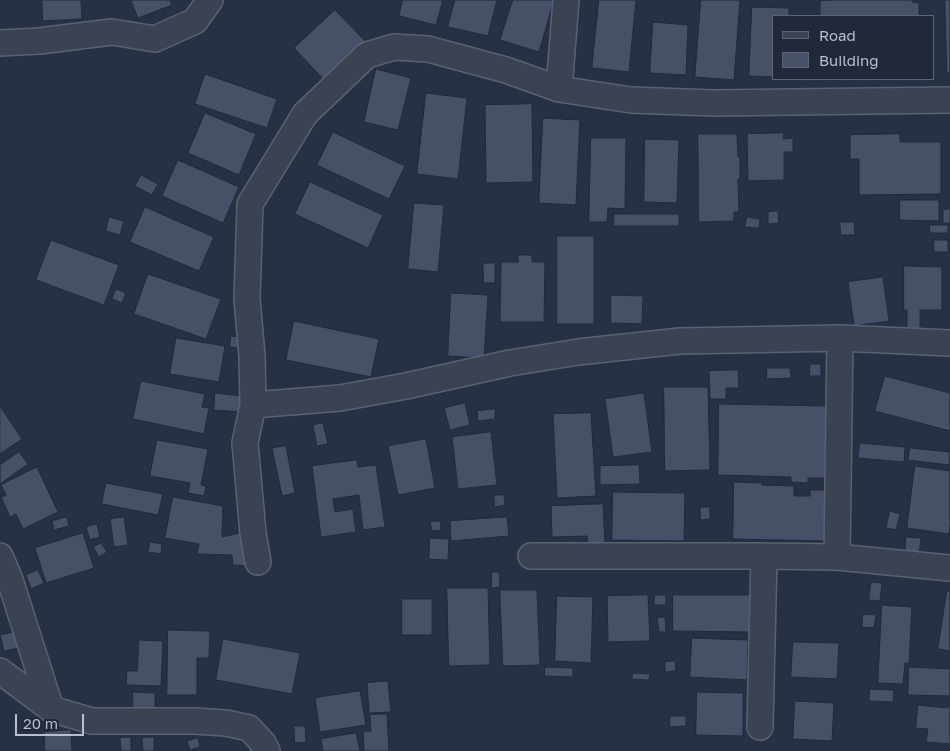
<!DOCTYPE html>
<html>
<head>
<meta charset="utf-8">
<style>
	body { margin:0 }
	#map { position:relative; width:950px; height:751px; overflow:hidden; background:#273144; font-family:"Golos Text",sans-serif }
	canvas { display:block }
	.legend { position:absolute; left:772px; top:15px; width:162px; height:65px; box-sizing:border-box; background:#202839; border:1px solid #5d6474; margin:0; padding:6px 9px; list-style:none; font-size:15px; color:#b9bfcd }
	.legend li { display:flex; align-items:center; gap:10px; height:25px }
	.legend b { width:25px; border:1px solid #5d6474 }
	.scale { position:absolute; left:15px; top:714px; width:69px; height:22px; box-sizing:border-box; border:2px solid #b9bfcd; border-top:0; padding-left:6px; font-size:15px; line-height:18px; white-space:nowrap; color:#b9bfcd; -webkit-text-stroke:4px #202839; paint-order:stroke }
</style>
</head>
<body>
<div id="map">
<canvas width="950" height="751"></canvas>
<ul class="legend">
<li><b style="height:6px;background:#3b4353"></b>Road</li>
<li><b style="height:14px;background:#465066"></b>Building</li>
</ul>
<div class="scale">20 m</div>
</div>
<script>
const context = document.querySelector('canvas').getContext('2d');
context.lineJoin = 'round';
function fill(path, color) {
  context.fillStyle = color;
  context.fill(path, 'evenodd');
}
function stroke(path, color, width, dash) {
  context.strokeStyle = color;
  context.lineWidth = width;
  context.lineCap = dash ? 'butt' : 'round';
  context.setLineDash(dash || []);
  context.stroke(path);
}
const building = new Path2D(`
	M42 0H81L82 19 43 21Z
	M131 0H170L172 5 138 18Z
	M403 0H443L436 25 399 16Z
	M455 0H497L488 36 448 27Z
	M513 0H554L539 52 500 40Z
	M599 0H636L629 72 592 68Z
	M701 0H740L734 80 695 77Z
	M833 0H912V2L919 3V16H820V1Z
	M945 0H950V73H947Z
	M752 7 789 8V16H774V77L749 76Z
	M335 10 367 43 326 82 294 48Z
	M653 22 688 25 686 75 650 73Z
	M376 69 411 78 398 130 364 122Z
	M205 74 277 99 267 128 195 104Z
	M426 93 467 98 458 179 417 174Z
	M532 104 533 182 486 183 485 105Z
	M205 113 256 134 239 175 188 153Z
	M543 118 580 120 576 205 539 203Z
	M333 132 405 166 389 199 317 165Z
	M784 133 783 139 793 138V152H784V180L748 181 747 134Z
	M698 134H737L738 157H740V179H738L739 212H734V221L699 222Z
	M900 134V142H941V194L859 195V159H850V135Z
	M591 138H626L625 209 608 208 607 222H589Z
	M645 139 679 140 677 203 644 202Z
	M178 160 239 187 223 223 162 196Z
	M141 175 158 184 152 195 135 186Z
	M310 182 383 215 368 248 295 214Z
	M900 200H939V221L900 220Z
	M414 203 444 205 438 272 408 269Z
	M145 207 214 237 199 271 130 242Z
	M950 209V223H943V210Z
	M778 211 779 223 768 224V212Z
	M614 214H679V226H614Z
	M109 217 124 221 120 235 106 231Z
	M747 217 760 219 759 228 745 227Z
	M840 222H854L855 235H841Z
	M930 225H948V233H930Z
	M557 236H594V324H557Z
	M51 240 119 265 104 305 36 280Z
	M934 240H948V252H934Z
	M518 255H532V262H545L544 322H500L501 262H518Z
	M483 263H495V283H484Z
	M904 266 942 267V310H920V330H907V310H904Z
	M148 274 221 299 206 339 134 314Z
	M883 277 889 321 854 326 848 282Z
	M116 289 126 293 122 303 112 299Z
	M451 293 488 295 484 358 448 356Z
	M611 295 643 296 642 324 611 323Z
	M294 321 379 339 371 377 286 360Z
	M231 336 239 337 238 348 230 347Z
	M176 338 225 346 219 382 170 374Z
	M810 364H821V376H810Z
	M767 368H790L791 378 767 379Z
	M738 370 739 388H726V399H710L709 371Z
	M885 376 950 393V431L875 411Z
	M141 381 205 394 202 407 209 408 204 434 133 419Z
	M664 387H708L710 470 665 471Z
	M215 393 242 396 241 412 214 410Z
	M644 393 652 452 613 457 605 399Z
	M465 403 470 425 450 430 444 408Z
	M719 404 829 406 827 478H808V483L791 482V477L718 475Z
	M0 406 22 439 0 454Z
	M495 409V419L478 421 477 411Z
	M591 413 596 496 557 498 553 414Z
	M323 423 328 444 317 446 313 425Z
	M491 432 497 485 458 489 452 437Z
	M426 439 435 488 398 495 388 446Z
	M157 440 208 449 201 485 206 486 204 496 188 493 190 483 150 476Z
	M860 443 905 447 904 462 858 458Z
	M286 446 295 493 282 496 272 448Z
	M910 448 950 452 949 465 908 460Z
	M19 452 28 464 0 484V465Z
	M357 460 358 467 376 465 385 527 363 530 359 495 333 499 335 512 353 509 356 532 321 537 312 466Z
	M639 465 640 484 600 485V466Z
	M915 466 950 471V525L949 534 907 528Z
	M37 467 58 512 23 529 16 514 10 517 1 497 6 495 1 485Z
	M734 482 762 483V485L794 486V496H810V490H830V541L733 539Z
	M106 483 163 494 158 515 102 504Z
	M613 492 685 493 684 541 612 540Z
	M494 495H504L505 505 495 507Z
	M173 497 223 506 222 537 244 532 248 566 233 565 232 555 197 554 199 544 165 538Z
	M603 504 605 545 588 546 587 536 552 537 551 506Z
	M700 507H710V519L701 520Z
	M890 511 900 514 896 530 886 528Z
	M67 517 69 526 54 530 52 521Z
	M124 517 128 545 114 547 110 519Z
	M507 517 509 536 451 541 450 521Z
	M440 521 441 530 432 531 430 522Z
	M97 524 100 537 90 540 86 527Z
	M83 533 94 568 46 583 35 548Z
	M906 537 921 538 919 555 905 554Z
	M430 538 449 539 448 560 429 559Z
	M150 542 162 544 161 554 148 552Z
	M101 543 107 552 99 557 93 547Z
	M38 570 44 583 31 589 26 575Z
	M492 572H499L500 587 492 588Z
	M871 582 882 583 880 601 869 600Z
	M447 588H488L490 665 449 666Z
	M500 590H537L540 665 503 666Z
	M947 591 950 592V651L938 649Z
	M648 595 650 641 608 642 607 596Z
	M655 595H666V605H654Z
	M673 595H751L750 632 673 631Z
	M557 596 593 597 591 663 555 661Z
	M402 599H432V635H402Z
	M882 605 912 607 909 664 905 663 903 684 878 683Z
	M863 614 876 615 874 628 862 627Z
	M665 617 666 632H659L657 618Z
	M168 630 210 631 209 658H197V695H167Z
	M19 631 23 647 4 651 0 635Z
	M692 638 748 640 747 680 690 677Z
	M223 639 300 653 292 694 216 680Z
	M139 640 163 641 161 686 126 685 127 671H137Z
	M793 642 839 643 837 679 791 677Z
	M675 661 676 671 665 672V662Z
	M545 667 573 668V677L545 676Z
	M909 667 950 669V696L908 695Z
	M633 673 650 674 649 680 632 679Z
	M388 681 391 712 369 713 367 683Z
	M870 689 894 690 893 702 869 701Z
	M360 691 366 725 320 732 315 698Z
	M133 692 155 693V709H133Z
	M697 692 743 693V736L696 735Z
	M795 701 834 703 832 741 793 739Z
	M918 705 948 708 949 705H950V744L926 742 928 729 916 728Z
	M387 714 389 751H364L363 732 371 731 370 715Z
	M670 716H686V726L670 727Z
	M294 726H305L306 742 295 743Z
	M71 730 72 751H45L44 732Z
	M356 733 360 751H323L321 739Z
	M131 737V751H121L120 738Z
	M154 737V751H143L142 738Z
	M198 738 200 747 190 750 187 741Z`);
fill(building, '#465066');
stroke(building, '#222a3b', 1);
const minor = new Path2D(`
	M0 43 39 41 112 32 155 39 195 21 210 0
	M559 89 566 0
	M253 405 340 398 406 386 510 363 578 352 680 341 840 338 950 343
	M0 556 10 580 51 709
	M531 556H764L837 557 950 568
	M837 557 840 338
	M258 562 253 533 245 443 253 405 252 356 247 299 250 204 305 114 367 55 394 47 428 49 506 70 559 89 631 100 714 103 950 100
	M0 671 51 709 92 721H194L226 723 249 728 263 743 267 751
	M760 727 764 556`);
stroke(minor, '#5a6171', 28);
stroke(minor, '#3b4353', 25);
</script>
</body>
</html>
